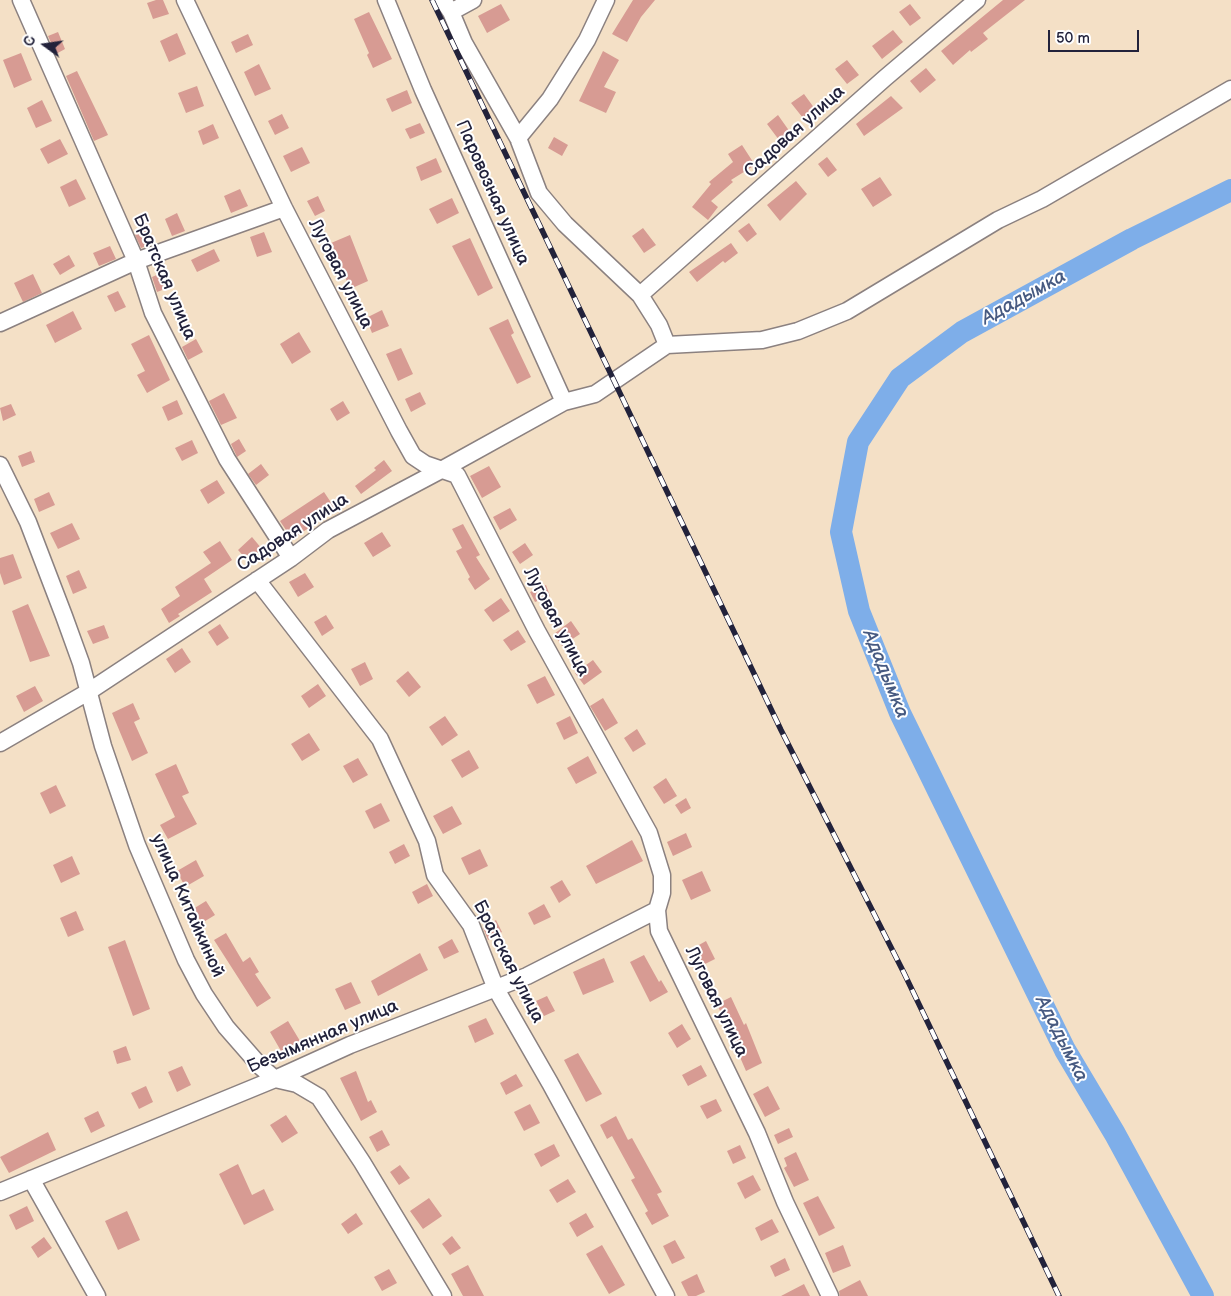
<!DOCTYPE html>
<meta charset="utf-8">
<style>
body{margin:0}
#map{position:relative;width:1231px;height:1296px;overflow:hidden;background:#f4e0c6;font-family:"Balsamiq Sans",sans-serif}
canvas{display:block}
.north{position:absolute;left:20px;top:20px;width:50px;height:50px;-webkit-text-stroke:4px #fff;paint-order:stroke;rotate:284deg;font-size:14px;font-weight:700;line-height:20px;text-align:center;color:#22223b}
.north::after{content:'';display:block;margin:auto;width:18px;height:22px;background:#22223b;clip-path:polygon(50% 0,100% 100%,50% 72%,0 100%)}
.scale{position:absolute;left:1048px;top:30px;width:91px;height:22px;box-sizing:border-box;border:2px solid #22223b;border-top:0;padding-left:6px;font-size:15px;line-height:18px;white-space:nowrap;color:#22223b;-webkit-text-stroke:4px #fff;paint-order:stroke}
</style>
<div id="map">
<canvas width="1231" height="1296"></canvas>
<div class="north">С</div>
<div class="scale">50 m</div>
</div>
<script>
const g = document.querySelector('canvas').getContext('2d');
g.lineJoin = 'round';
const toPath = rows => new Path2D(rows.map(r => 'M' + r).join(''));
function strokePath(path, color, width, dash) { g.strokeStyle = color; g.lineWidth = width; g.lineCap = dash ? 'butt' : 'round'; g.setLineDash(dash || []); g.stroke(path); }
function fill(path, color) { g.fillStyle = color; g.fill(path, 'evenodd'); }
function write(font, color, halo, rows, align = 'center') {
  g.font = font + ' "Balsamiq Sans",sans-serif'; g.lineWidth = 4; g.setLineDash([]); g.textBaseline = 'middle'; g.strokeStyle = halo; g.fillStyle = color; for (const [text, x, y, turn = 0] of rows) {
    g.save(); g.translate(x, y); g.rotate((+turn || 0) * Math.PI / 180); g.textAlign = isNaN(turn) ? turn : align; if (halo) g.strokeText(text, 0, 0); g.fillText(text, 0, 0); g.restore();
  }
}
const river = toPath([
 [1203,1296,1115,1134,1065,1050,900,713,859,611,841,532,858,442,900,378,962,332,1132,239,1231,190]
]);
const building = toPath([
 [156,0,163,0,169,14,153,19,147,3],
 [633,0,655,0,641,17,627,42,612,34],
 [1003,0,1025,0,983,33,988,39,971,52,970,50,953,65,941,51],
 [501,4,510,20,487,33,478,16],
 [910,4,921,18,910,26,899,12],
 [369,12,392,59,373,68,367,55,369,53,354,19],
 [893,30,903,42,882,59,872,46],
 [58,32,65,49,56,54,48,36],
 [177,33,186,54,169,62,160,41],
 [248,34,253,45,236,53,231,42],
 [603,51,619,60,604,87,616,92,606,113,579,101],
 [21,53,32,80,14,88,3,60],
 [847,60,859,75,847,84,835,69],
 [259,64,271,89,255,96,244,72],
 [926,68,936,80,920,93,910,81],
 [77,71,108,135,94,141,66,76],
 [197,86,204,106,186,113,178,93],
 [407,90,412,103,392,112,386,99],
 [804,94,815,109,803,118,791,103],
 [891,96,903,108,864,136,856,124],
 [42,100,52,121,36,128,27,108],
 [282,114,289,128,275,135,268,121],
 [778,115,790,132,779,140,767,124],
 [420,123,425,133,410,139,405,129],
 [213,124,219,138,203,145,198,131],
 [554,137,568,145,562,156,548,148],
 [60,139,68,154,48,164,40,149],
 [742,145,755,165,731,180,733,182,711,201,718,207,708,220,692,207,711,184,709,182,733,162,728,154],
 [302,147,310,163,291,172,283,156],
 [827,157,837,170,828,177,818,164],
 [436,158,442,172,421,181,416,167],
 [880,177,892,195,873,207,861,189],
 [76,179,86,199,69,207,60,187],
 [796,181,807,194,780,221,767,205],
 [240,189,248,206,231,213,224,196],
 [318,196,325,211,315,216,307,201],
 [452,198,459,213,437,224,429,209],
 [177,213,185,231,172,236,165,219],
 [749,223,757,234,747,242,738,231],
 [643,228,656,245,644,253,632,236],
 [147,230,153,244,141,248,135,235],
 [264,232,272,252,257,257,250,237],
 [350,235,368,281,350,289,331,243],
 [470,238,493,288,478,296,452,246],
 [731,243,738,253,725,263,723,261,697,282,689,272],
 [110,246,116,259,99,266,93,253],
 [214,249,220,261,197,272,191,260],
 [69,255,75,266,60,275,53,264],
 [33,274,42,293,23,302,14,283],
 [159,274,165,289,157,292,152,277],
 [118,291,126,307,115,312,107,296],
 [382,310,389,326,372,333,366,318],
 [73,311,82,329,55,343,46,325],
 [508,319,514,333,511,335,531,377,517,384,489,328],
 [299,332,311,352,292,364,280,344],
 [149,335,170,380,147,393,137,375,145,371,131,344],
 [196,339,203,352,188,360,182,347],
 [401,348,413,374,398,381,386,354],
 [420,392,426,404,411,412,405,399],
 [224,393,237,418,221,425,209,401],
 [177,400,183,414,168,421,162,407],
 [343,401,350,413,337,421,330,409],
 [11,404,16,415,3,421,0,408],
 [239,439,246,451,237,457,231,444],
 [192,440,198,453,182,461,175,448],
 [31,451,35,462,22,467,18,456],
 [384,460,392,471,361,494,355,486,376,470,374,468],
 [261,464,269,475,256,485,248,474],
 [489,466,501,487,482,498,470,476],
 [217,480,225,493,208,504,200,490],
 [49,492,55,505,39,512,34,499],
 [324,492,336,510,292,539,280,521],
 [510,508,517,520,500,530,493,517],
 [72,523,80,539,58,549,50,533],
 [463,524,480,555,476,557,490,579,475,590,468,579,470,577,456,551,462,548,452,529],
 [382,532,391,546,373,557,364,543],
 [252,537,262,549,248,561,238,550],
 [220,541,232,560,204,579,212,592,178,614,180,616,169,623,161,609,180,596,175,587,211,563,203,552],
 [525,543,533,555,520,564,512,552],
 [13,554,22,578,4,585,0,573,0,558],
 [79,570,87,588,73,594,66,576],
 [305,573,314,587,298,597,289,582],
 [546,585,550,596,535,602,530,592],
 [501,598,510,611,493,622,484,610],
 [28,604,50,656,30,662,12,611],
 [326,615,334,628,322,636,314,622],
 [571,621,580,634,562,646,554,634],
 [220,624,229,638,217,646,208,632],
 [104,625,109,638,93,644,87,631],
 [518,630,526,642,511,651,503,640],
 [182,648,191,662,175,673,166,659],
 [593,660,602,672,584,685,575,673],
 [365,662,373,679,360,686,351,669],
 [408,671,421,687,409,697,396,681],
 [545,676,555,695,537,704,527,685],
 [318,684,326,696,309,708,301,696],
 [35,686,43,701,24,712,16,696],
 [603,698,618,723,605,731,590,706],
 [133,703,140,719,134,722,148,753,132,761,112,713],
 [445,716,458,735,442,746,429,727],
 [570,716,578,733,564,740,556,723],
 [637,729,646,744,633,752,624,738],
 [309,733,320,750,302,761,291,744],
 [469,750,479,768,462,778,451,760],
 [588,756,597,773,576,784,567,768],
 [358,758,368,775,353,783,343,766],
 [176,764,189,793,182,796,197,824,168,839,160,825,175,817,155,774],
 [666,778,677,796,664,804,653,787],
 [56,785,66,806,50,814,40,793],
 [686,798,691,808,681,814,675,805],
 [381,803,390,821,374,829,365,811],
 [452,806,462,824,443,834,433,816],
 [686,833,692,847,673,856,667,842],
 [632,840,643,861,596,884,586,866],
 [404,844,410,856,395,864,389,852],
 [480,849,488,866,469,875,461,858],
 [72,856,80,874,61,883,53,865],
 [196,860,204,876,185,887,177,871],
 [702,871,711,891,691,900,682,880],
 [562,880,571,895,559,903,550,887],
 [427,884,433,896,418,904,412,892],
 [206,901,215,915,202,923,193,909],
 [544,904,551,917,534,925,528,913],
 [76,911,84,930,68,937,60,918],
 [496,920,502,932,488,940,483,928],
 [226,933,243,962,250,957,259,972,255,974,271,998,257,1007,214,940],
 [452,939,459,952,444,959,438,947],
 [125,940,150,1009,133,1016,108,947],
 [706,941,715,959,699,967,690,950],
 [420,953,428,970,378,996,371,981],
 [644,955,659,982,661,980,668,992,650,1002,630,962],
 [604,958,614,982,583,995,573,972],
 [351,982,361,1003,345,1010,335,989],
 [547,996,555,1011,544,1016,536,1001],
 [731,997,744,1025,746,1023,762,1063,746,1071,717,1004],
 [486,1018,494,1034,475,1043,468,1026],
 [288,1021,300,1041,281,1051,270,1032],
 [682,1024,691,1039,677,1048,668,1033],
 [126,1046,131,1060,117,1064,113,1051],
 [578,1053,602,1094,586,1102,564,1060],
 [701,1065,707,1076,688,1086,682,1075],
 [182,1066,191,1085,177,1092,168,1072],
 [356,1071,368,1102,371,1100,377,1112,361,1121,340,1078],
 [516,1074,523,1086,506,1095,500,1083],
 [146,1086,153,1102,139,1109,131,1093],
 [768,1086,780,1109,765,1117,753,1094],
 [716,1099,722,1111,707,1119,700,1106],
 [530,1104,540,1123,524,1131,514,1112],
 [98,1111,105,1126,91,1133,84,1118],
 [286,1115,298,1133,282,1143,270,1125],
 [616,1116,628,1140,632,1138,662,1192,657,1194,669,1216,652,1225,645,1213,648,1211,631,1180,635,1178,612,1136,607,1139,600,1125],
 [789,1128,793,1137,778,1144,774,1135],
 [382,1130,390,1145,377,1152,369,1137],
 [48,1132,56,1150,9,1173,0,1157],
 [554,1144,560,1156,541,1167,534,1154],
 [740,1145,746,1158,733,1164,727,1151],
 [796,1152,809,1180,794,1187,784,1168,787,1166,784,1158],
 [238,1164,252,1195,264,1189,274,1210,244,1225,219,1174],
 [400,1165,410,1178,399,1185,390,1172],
 [753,1175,761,1190,745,1199,737,1183],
 [568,1179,576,1192,557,1203,549,1190],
 [818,1196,835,1228,819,1236,803,1203],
 [429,1198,442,1216,423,1229,410,1211],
 [27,1206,34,1221,16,1230,9,1215],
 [127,1211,140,1240,118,1250,105,1221],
 [356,1213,363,1224,348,1234,341,1224],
 [586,1213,594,1227,577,1237,569,1223],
 [772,1219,779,1232,761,1241,755,1228],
 [452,1236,461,1248,450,1255,442,1244],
 [44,1237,52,1248,38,1258,31,1247],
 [675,1240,685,1258,672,1264,663,1246],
 [602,1245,625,1285,609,1294,586,1254],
 [843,1245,851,1266,833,1273,825,1253],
 [785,1258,790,1270,775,1277,770,1266],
 [468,1265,484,1296,463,1296,451,1274],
 [389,1269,397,1283,382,1291,374,1277],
 [697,1274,705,1292,696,1296,688,1296,681,1282],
 [860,1280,868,1296,840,1296,839,1291],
 [804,1284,810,1296,781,1296]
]);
const minor = toPath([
 [21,0,136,261,153,313,227,459,291,558],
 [185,0,284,208,399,431,413,456,425,464,457,475,537,631,649,833,662,875,662,893,657,910,659,931,757,1133,785,1202,830,1296],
 [386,0,423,90,564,402],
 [443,0,451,12,464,43,518,138,539,193,565,224,640,295,659,325,667,345],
 [451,12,473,0],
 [518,138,550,99,587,40,606,0],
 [640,295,885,78,977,0],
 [0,323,136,261,284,208],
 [667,345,762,340,798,331,847,311,998,220,1042,199,1231,89],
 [0,465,28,522,64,616,81,663,103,746,137,845,186,960,204,994,226,1027,261,1067,275,1079,297,1084,319,1097,362,1162,443,1296],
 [257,580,380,739,427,841,435,875,471,925,496,989,550,1083,666,1296],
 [0,743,88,692,291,558,328,530,443,469,564,402,595,394,667,345],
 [31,1179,97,1296],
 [0,1192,275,1079,350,1045,527,976,657,910]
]);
const rail = toPath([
 [432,0,781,730,904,973,1059,1296]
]);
const streetNames = [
 ["Садовая улица",795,132,-42],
 ["Паровозная улица",492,193,66],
 ["Луговая улица",340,274,63],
 ["Братская улица",164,277,67],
 ["Садовая улица",293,533,-33],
 ["Луговая улица",556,622,62],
 ["улица Китайкиной",187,906,66],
 ["Братская улица",508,962,63],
 ["Луговая улица",716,1002,64],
 ["Безымянная улица",323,1037,-23]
];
const waterNames = [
 ["Ададымка",1024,298,-29],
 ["Ададымка",885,674,68],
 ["Ададымка",1061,1039,63]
];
strokePath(river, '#7eaee9', 22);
fill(building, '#d79b93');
strokePath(minor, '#8b8180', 19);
strokePath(minor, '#fff', 16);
strokePath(rail, '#22223b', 5.5);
strokePath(rail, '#fff', 4, [11]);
write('18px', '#22223b', '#fff', streetNames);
write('italic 19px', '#475a81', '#fff', waterNames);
</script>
